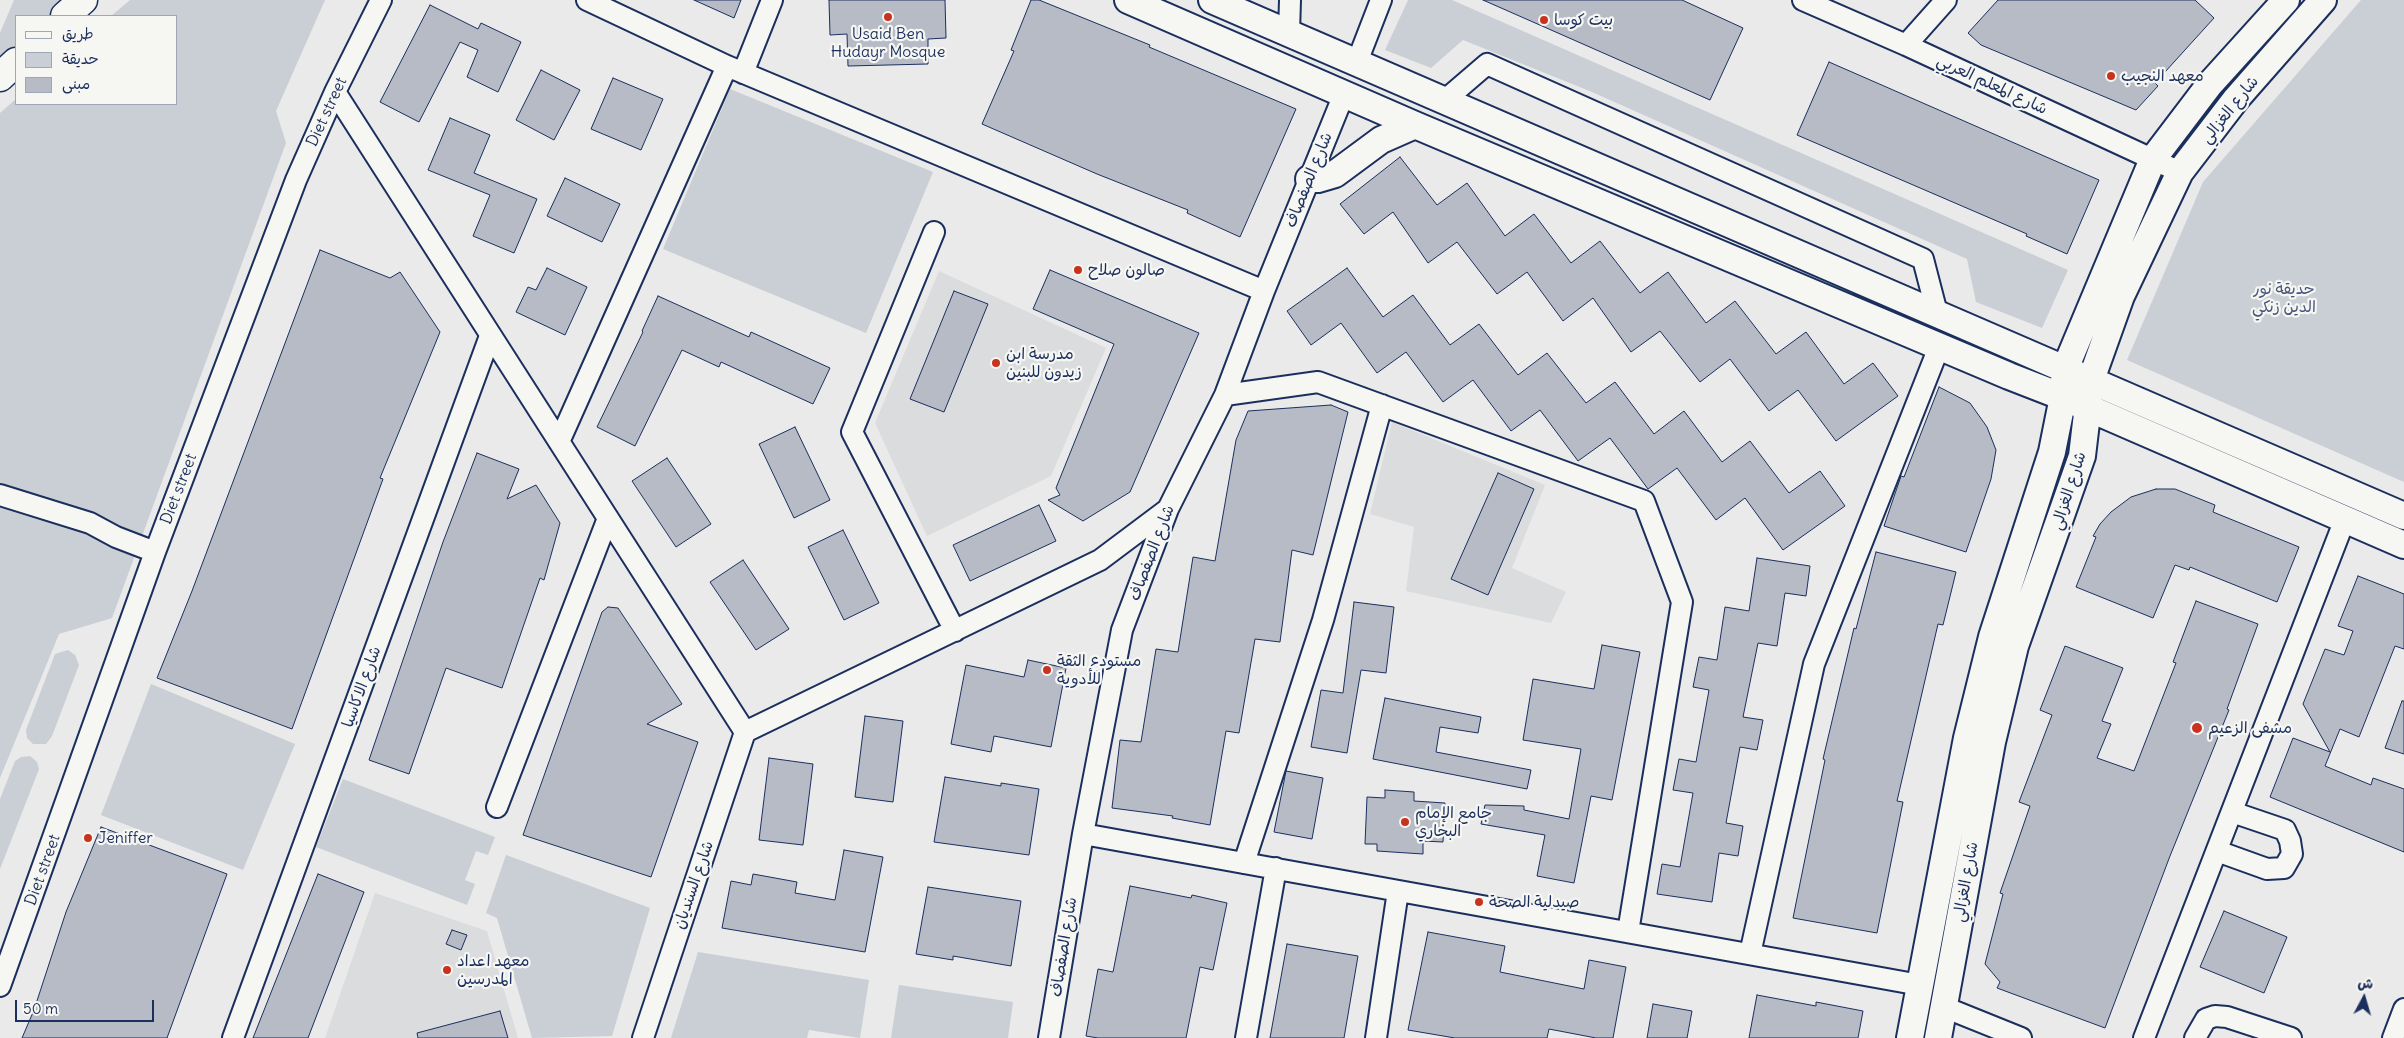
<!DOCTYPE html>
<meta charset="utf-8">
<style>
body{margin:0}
#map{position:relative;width:2404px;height:1038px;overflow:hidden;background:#e9eae9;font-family:Delius,"Playpen Sans Arabic",sans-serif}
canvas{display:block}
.legend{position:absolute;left:15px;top:15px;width:162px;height:90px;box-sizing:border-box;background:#f6f6f2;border:1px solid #9ea6b7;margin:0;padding:6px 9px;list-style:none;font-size:15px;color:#1b2f5e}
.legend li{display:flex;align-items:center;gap:10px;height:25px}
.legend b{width:25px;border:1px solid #9ea6b7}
.north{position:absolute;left:2339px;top:973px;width:50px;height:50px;-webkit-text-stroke:4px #f6f6f2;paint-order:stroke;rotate:6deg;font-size:14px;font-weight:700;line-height:20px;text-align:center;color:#1b2f5e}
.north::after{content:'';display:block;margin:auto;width:18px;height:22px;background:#1b2f5e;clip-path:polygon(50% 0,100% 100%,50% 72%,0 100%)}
.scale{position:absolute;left:15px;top:1000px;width:139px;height:22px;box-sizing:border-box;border:2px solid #1b2f5e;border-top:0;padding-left:6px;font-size:15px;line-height:18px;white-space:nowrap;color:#1b2f5e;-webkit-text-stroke:4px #f6f6f2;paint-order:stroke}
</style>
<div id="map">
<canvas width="2404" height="1038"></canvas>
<ul class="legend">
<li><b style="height:6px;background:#f6f6f2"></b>طريق</li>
<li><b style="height:14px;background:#caced5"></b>حديقة</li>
<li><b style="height:14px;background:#b6bbc6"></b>مبنى</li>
</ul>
<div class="north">ش</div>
<div class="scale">50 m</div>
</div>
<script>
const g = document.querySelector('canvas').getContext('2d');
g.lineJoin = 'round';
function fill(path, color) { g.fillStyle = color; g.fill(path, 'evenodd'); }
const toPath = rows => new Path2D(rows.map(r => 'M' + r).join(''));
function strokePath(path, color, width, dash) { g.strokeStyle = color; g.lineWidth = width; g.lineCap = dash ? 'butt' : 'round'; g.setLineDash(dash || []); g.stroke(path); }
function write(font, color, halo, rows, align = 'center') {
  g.font = font + ' Delius,"Playpen Sans Arabic",sans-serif'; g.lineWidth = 4.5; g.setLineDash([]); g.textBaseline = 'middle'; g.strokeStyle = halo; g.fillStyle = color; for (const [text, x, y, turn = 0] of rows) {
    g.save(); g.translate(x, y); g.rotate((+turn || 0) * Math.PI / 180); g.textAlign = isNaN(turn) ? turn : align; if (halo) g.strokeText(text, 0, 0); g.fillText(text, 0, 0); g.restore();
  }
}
const built = toPath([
 [939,271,1106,348,1051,476,927,536,875,423],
 [1392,422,1545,485,1512,568,1566,592,1551,623,1406,591,1414,527,1370,514],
 [375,893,487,931,518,1038,325,1038]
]);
const green = toPath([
 [14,0,73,0,54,16,16,16,16,49,0,62,0,33],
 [130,0,325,0,276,111,286,143,112,618,59,634,0,778,0,113,16,99,16,104,176,104,176,16,111,16],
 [1408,0,1452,0,2068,270,2042,328,1976,302,1967,259,1592,92,1463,40,1431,68,1385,50],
 [2361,0,2404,0,2404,482,2127,360,2203,182],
 [730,89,933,172,866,333,663,249],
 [68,650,75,655,79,665,52,736,46,744,33,744,27,738,26,730,55,654],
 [151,684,295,744,243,870,101,815],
 [30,756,37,762,39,769,0,869,0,799,15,761,21,757],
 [343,779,495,837,488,855,476,851,465,880,475,884,467,905,316,847],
 [506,855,650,908,612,1036,532,1038,497,918,486,913],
 [698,952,869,980,860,1038,809,1030,807,1038,671,1038],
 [899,985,1013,1002,1008,1038,891,1038]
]);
const building = toPath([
 [694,0,741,0,734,18,694,0],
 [829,0,945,0,946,38,928,39,928,64,848,66,847,34,830,35,829,0],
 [1031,0,1039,0,1150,45,1149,47,1296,109,1240,237,1187,213,1188,210,1097,174,982,124,1014,51,1011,50,1031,0],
 [1483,0,1682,0,1743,28,1710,100,1483,0],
 [1998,0,2195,0,2214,18,2155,83,2158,86,2136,110,1981,45,1968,33,1998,0],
 [430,5,478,29,481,23,521,42,498,92,467,77,478,50,460,42,419,122,380,102,430,5],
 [1829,62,2099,180,2067,254,2026,236,2027,234,1797,135,1829,62],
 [541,70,580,90,554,140,516,120,541,70],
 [613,78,663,99,641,150,591,129,613,78],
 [450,118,490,135,474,173,537,199,514,253,473,236,490,195,428,170,450,118],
 [1400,157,1437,205,1467,183,1505,236,1534,214,1571,263,1600,241,1640,293,1668,272,1706,323,1735,301,1776,354,1806,332,1844,384,1873,363,1898,396,1836,441,1798,390,1769,411,1730,359,1700,382,1660,331,1631,352,1593,298,1563,321,1527,272,1497,294,1457,242,1428,263,1393,212,1364,234,1340,204,1400,157],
 [565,178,620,204,602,242,547,216,565,178],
 [320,250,390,278,400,272,440,332,380,478,383,479,292,729,157,678,192,591,320,250],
 [547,268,587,287,565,335,516,312,528,287,536,290,547,268],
 [1347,268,1383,317,1413,295,1450,345,1479,324,1518,375,1547,353,1586,403,1615,382,1654,434,1684,411,1722,462,1750,441,1789,493,1820,471,1845,506,1783,550,1745,498,1716,520,1677,468,1648,489,1610,438,1578,461,1540,410,1511,431,1473,380,1443,402,1406,352,1377,373,1341,323,1311,345,1287,311,1347,268],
 [1050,270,1199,333,1130,492,1083,521,1048,500,1060,495,1056,488,1114,344,1033,309,1050,270],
 [954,291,988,304,944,412,910,399,954,291],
 [658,296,749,337,751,332,830,368,813,404,721,362,719,367,682,350,635,446,597,427,643,332,642,331,658,296],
 [1939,387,1970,403,1987,427,1996,450,1991,479,1966,552,1884,526,1900,479,1901,476,1904,477,1939,387],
 [1331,405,1348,412,1313,555,1292,550,1280,642,1255,639,1239,733,1226,731,1210,825,1172,818,1173,816,1112,808,1120,740,1141,742,1156,649,1178,652,1193,557,1215,561,1236,440,1248,411,1331,405],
 [795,427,830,500,794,518,759,444,795,427],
 [477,453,519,469,507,499,536,485,560,523,544,580,540,578,502,688,446,668,409,774,369,760,443,542,477,453],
 [667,458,711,524,676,547,632,481,667,458],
 [1498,473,1534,489,1488,595,1451,579,1498,473],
 [2156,489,2175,489,2215,505,2213,512,2299,547,2277,602,2190,567,2189,570,2175,565,2153,618,2076,587,2096,537,2093,536,2100,524,2111,512,2131,497,2156,489],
 [1039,505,1056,541,970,581,953,545,1039,505],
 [843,530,879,603,844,620,808,547,843,530],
 [1876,552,1956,572,1943,625,1938,624,1897,801,1903,802,1877,933,1793,918,1825,760,1823,759,1854,628,1856,629,1876,552],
 [1757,558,1810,566,1806,596,1785,593,1777,646,1758,643,1743,717,1763,720,1757,750,1740,747,1726,823,1743,826,1738,856,1719,853,1712,902,1657,894,1662,864,1680,867,1693,793,1673,790,1679,759,1696,762,1709,690,1693,687,1699,657,1717,660,1725,607,1749,611,1757,558],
 [743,560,789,629,756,650,710,582,743,560],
 [2358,576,2404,594,2404,649,2395,646,2359,737,2340,729,2325,766,2371,785,2373,778,2404,789,2404,852,2270,797,2293,738,2330,752,2303,704,2325,649,2344,655,2353,631,2338,626,2358,576],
 [2196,601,2258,624,2227,709,2229,710,2170,856,2105,1028,1997,988,2000,982,1985,964,2003,894,2000,893,2030,806,2019,802,2052,715,2040,710,2065,646,2123,668,2102,721,2111,724,2097,758,2134,771,2176,663,2173,662,2196,601],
 [1354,602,1394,607,1386,673,1361,670,1347,753,1311,747,1321,690,1343,693,1354,602],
 [608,607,618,608,682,704,647,724,698,742,651,877,523,835,602,612,608,607],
 [1602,645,1640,652,1612,800,1591,796,1574,883,1537,876,1545,835,1481,824,1485,805,1524,806,1524,810,1569,819,1581,749,1523,740,1533,679,1594,689,1602,645],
 [1028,660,1066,668,1051,747,994,736,991,752,951,744,966,665,1024,677,1028,660],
 [1385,698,1481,717,1478,733,1440,727,1436,752,1531,770,1527,789,1373,759,1385,698],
 [2402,701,2404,701,2404,754,2385,748,2402,701],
 [865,716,903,721,893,802,855,797,865,716],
 [769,758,813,764,803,845,759,840,769,758],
 [1286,771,1323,778,1312,839,1274,832,1286,771],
 [945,777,1001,786,1001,783,1039,789,1029,855,934,842,945,777],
 [1385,790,1414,792,1414,801,1445,803,1443,842,1423,841,1423,854,1377,851,1377,844,1365,844,1367,797,1385,798,1385,790],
 [101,827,227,874,167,1038,22,1038,34,1010,66,912,101,827],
 [844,850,883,857,865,952,722,928,731,881,751,885,753,874,797,882,795,893,835,900,844,850],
 [318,874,364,892,308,1038,253,1038,318,874],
 [1130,886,1191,898,1192,895,1227,903,1213,970,1200,967,1186,1038,1098,1038,1086,1036,1098,969,1113,972,1130,886],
 [928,887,1021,901,1011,966,953,956,953,960,916,954,928,887],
 [2224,911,2287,937,2264,993,2200,967,2224,911],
 [452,930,467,935,461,950,446,944,452,930],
 [1428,932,1505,946,1500,972,1584,989,1589,960,1626,967,1613,1038,1596,1038,1549,1029,1547,1038,1455,1038,1408,1030,1428,932],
 [1287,944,1358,956,1344,1038,1270,1038,1287,944],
 [1757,995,1816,1006,1816,1002,1863,1011,1858,1038,1749,1038,1757,995],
 [1653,1004,1692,1011,1687,1038,1647,1038,1653,1004],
 [500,1011,508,1038,418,1038,417,1033,500,1011]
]);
const minor = toPath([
 [587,0,727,66,1264,291],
 [1803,0,1906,45,2180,172],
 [1289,33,1290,0],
 [1906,45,1946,0],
 [1357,62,1381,0],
 [743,73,772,0],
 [335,92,745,732,1100,560,1168,509],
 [1445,100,1487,64,1923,259,1937,313],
 [934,232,852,432,955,631],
 [1225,395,1318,382,1644,501,1682,602,1628,932],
 [559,442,727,66],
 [0,495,90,523,116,537,155,552],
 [497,807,608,518],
 [1083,834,1920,985],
 [2217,851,2267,869,2284,868,2292,854,2290,841,2285,830,2232,812],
 [1244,863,1323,620,1382,405],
 [1750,954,1814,664,1939,347],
 [0,986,155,552,296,180,335,92,381,0],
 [1944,1007,2021,1038],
 [233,1038,490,336],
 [643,1038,745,732],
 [1049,1038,1083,834,1122,630,1168,509,1225,395,1264,291,1344,94],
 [1246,1038,1276,868],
 [1376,1038,1398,891],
 [2144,1038,2345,519],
 [2195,1038,2206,1019,2215,1016,2227,1017,2291,1038],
 [2393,1038,2404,1009]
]);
const major = toPath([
 [1128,0,1415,125,2009,376,2063,397,2404,545],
 [1212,0,2404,516],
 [1309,179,1318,179,1335,174,1381,140,1415,125],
 [1910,1038,1967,738,1992,637,2052,452,2063,397,2065,369,2153,159,2210,84,2286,0],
 [1938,1038,1992,742,2015,646,2082,456,2091,380,2121,296,2180,172,2236,99,2323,0]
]);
const highway = toPath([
 [65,16,83,0],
 [0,77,16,62]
]);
const markers = [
 [888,17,5,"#c8321e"],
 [1544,20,5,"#c8321e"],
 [2111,76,5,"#c8321e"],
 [1078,270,5,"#c8321e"],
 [996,363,5,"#c8321e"],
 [1047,670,5,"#c8321e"],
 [2197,728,6,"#c8321e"],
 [1405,822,5,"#c8321e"],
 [88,838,5,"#c8321e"],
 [1479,902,5,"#c8321e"],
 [447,970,5,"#c8321e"]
];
const poiNames = [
 ["بيت كوسا",1554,20],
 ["Usaid Ben",888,34,"center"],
 ["Hudayr Mosque",888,52,"center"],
 ["معهد النجيب",2121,76],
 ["صالون صلاح",1088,270],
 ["مدرسة ابن",1006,354],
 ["زيدون للبنين",1006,372],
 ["مستودع الثقة",1057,661],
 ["للأدوية",1057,679],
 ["مشفى الزعيم",2208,728],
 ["جامع الإمام",1415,813],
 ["البخاري",1415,831],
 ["Jeniffer",98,838],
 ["صيدلية الصحة",1489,902],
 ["معهد اعداد",457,961],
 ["المدرسين",457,979]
];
const streetNames = [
 ["شارع المعلم العربي",1992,85,25],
 ["شارع الغزالي",2230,110,-51],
 ["Diet street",327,112,-65],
 ["شارع الصفصاف",1309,180,-68],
 ["Diet street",179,489,-69],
 ["شارع الغزالي",2069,491,-72],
 ["شارع الصفصاف",1152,553,-69],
 ["شارع الاكاسيا",362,687,-70],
 ["Diet street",43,870,-70],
 ["شارع الغزالي",1966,882,-80],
 ["شارع السنديان",694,885,-71],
 ["شارع الصفصاف",1064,947,-81]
];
const parkNames = [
 ["حديقة نور",2284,289],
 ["الدين زنكي",2284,307]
];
fill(built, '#dadcde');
fill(green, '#caced5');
fill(building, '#b6bbc6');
strokePath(building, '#1b2f5e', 1);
strokePath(minor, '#1b2f5e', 24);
strokePath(major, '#1b2f5e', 30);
strokePath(highway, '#1b2f5e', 31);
strokePath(minor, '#f6f6f2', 20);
strokePath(major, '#f6f6f2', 26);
strokePath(highway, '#f6f6f2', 28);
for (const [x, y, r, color] of markers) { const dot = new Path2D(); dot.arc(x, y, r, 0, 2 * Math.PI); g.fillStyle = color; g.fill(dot); strokePath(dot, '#f6f6f2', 2); }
write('16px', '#1b2f5e', '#f6f6f2', poiNames, 'left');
write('16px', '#1b2f5e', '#f6f6f2', streetNames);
write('16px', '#47577c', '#f6f6f2', parkNames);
</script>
